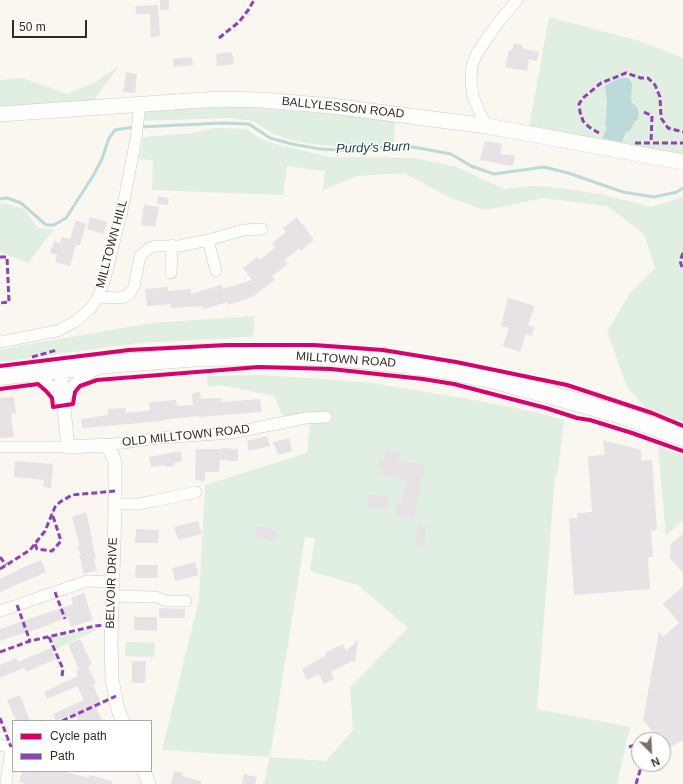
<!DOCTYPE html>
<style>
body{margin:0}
#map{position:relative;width:683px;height:784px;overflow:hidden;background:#faf6f0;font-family:Helvetica,sans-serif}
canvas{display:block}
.legend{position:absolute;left:12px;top:720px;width:140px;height:52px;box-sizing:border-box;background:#fff;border:1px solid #adaaa6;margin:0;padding:5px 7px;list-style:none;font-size:12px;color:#322b20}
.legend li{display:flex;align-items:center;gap:8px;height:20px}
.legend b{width:20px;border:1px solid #adaaa6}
.north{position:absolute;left:631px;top:732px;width:40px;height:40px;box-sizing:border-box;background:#fff;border:1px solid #adaaa6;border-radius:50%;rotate:156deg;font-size:11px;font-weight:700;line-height:16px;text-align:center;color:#322b20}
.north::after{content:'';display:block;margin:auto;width:14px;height:18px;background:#787269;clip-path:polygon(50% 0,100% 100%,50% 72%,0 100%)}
.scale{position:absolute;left:12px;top:20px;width:75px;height:18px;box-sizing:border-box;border:2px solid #322b20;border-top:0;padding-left:5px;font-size:12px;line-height:14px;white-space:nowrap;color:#322b20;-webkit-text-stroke:3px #fff;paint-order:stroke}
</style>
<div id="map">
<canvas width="683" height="784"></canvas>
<ul class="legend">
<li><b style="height:5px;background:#d6006c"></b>Cycle path</li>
<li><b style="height:5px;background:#8e44ad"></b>Path</li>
</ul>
<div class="north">N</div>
<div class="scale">50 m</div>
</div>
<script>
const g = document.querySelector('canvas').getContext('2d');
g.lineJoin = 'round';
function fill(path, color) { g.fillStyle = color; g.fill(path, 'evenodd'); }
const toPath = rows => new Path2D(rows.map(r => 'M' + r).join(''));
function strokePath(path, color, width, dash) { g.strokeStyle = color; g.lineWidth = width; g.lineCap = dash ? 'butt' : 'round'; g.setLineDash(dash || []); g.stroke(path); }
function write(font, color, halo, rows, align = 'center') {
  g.font = font + ' Helvetica,sans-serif'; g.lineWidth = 3; g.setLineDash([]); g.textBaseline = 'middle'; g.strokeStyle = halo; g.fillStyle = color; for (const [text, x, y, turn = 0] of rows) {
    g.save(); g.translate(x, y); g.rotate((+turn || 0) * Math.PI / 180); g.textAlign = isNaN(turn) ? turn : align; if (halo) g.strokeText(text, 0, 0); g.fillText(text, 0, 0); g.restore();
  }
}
const green = toPath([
 [549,17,639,41,683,58,683,157,529,128],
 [605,86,631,90,631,101,634,122,632,127,627,132,602,138,607,128,605,118,607,102],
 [119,66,93,101,0,108,0,80,23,78,67,94,94,83],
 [243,107,395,119,394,142,356,148,319,145,294,141,273,134,253,121,230,118,144,121,146,109],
 [214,128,246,129,262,139,279,145,330,157,415,158,456,167,504,189,533,186,559,188,600,194,651,207,683,197,683,423,647,409,627,387,607,331,631,292,655,268,644,234,607,206,543,198,485,210,451,198,404,173,357,176,323,190,325,171,287,166,283,195,152,190,153,160,139,159,143,137,194,133],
 [4,203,24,209,38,228,53,230,28,263,0,252,0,204],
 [255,316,253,337,139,343,0,362,0,350,18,346,152,323],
 [261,375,365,382,469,399,539,413,564,420,557,477,555,475,537,709,630,727,617,784,264,784,270,757,162,750,199,600,205,485,307,453,311,413,283,416,274,396,221,385,208,387,207,376],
 [305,537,315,538,310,571,358,585,408,628,350,687,353,730,326,761,270,757],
 [658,446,683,456,683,520,666,536],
 [94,628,97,630,56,649,51,638],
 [126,642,155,643,154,657,125,656]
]);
const water = toPath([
 [621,78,628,78,632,83,631,101,638,109,639,115,638,119,634,122,632,127,630,131,626,132,622,142,602,138,607,128,605,125,607,102,605,86,615,80]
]);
const stream = toPath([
 [140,127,222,123,249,124,270,138,292,144,320,149,356,151,380,147,413,147,451,154,471,166,494,174,544,167,568,173,623,192,654,197,677,192,683,188],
 [0,199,7,198,21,203,46,225,54,225,66,218,93,176,102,159,109,138,115,130,134,127]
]);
const building = toPath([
 [160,0,169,0,169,9,160,10],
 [158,5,160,36,151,37,150,14,136,14,135,6],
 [514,43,523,45,522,48,539,52,537,61,529,59,527,71,505,67,509,50,512,50],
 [232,52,234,64,217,66,216,54],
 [192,57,193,65,174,67,173,59],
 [126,72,137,74,135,93,123,92],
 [485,141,502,144,500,154,515,156,513,166,480,160],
 [158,196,169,198,168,205,157,204],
 [144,205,159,207,155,227,141,225],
 [90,217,107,222,103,234,87,229],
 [297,217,314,240,300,251,299,248,285,260,288,264,272,276,275,280,252,297,228,305,227,302,204,309,203,306,171,308,171,304,147,306,145,289,168,287,168,291,191,289,191,294,221,285,223,289,252,280,243,268,257,257,259,260,275,248,272,243,286,232,283,228],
 [76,220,86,224,80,245,76,244,70,266,55,262,57,255,50,253,54,241,60,243,62,237,70,239],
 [508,298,535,306,528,325,534,327,532,336,526,334,520,352,503,346,509,328,501,326],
 [200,392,201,399,221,398,221,402,260,399,262,412,199,417,199,416,162,420,163,421,82,428,81,419,108,415,108,409,126,408,126,413,144,411,150,410,149,402,176,400,177,406,193,405,192,393],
 [14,397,16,413,11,414,14,437,0,438,0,398],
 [267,436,270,446,249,451,247,441],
 [289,438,292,451,278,455,273,442],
 [603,440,641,450,641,461,652,460,657,530,651,531,653,557,648,557,650,589,574,595,569,518,577,518,577,513,592,512,588,456,605,455],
 [221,448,238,449,238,461,220,460,219,472,205,472,205,481,195,480,196,449,221,449],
 [386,450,400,452,399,461,425,465,423,475,422,475,419,496,417,496,415,519,395,517,397,504,402,504,406,479,382,476,383,469,378,468,380,458,384,459],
 [181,451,182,461,174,463,175,466,167,467,166,465,151,467,149,457],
 [15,461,53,464,51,488,43,487,44,480,14,477],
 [369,495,388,496,387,509,367,507],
 [86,512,91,532,90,532,93,541,92,541,96,559,94,560,97,570,84,574,81,564,82,564,79,556,81,555,77,546,80,546,72,517],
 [198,521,202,534,178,540,174,527],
 [418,524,427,525,423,547,415,546],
 [257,526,277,530,274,541,255,537],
 [136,529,159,530,158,543,135,543],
 [683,534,683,573,670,558,671,544],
 [41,560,46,572,0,592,0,579,17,571,17,570],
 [195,562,199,575,175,581,172,568],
 [136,565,158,565,157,578,135,578],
 [683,586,683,740,667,749,663,744,663,740,660,740,643,720,659,632,663,637,679,623,663,604],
 [84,593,93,620,71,627,68,617,30,632,29,631,0,641,0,629,73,604,71,598],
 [159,608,185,609,185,618,159,618],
 [134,617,157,617,157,631,134,630],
 [80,639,92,664,88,666,96,684,93,685,100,701,95,704,102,721,78,721,75,713,56,721,53,714,84,700,77,686,47,699,44,692,78,676,76,671,79,670,68,644],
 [358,640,355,662,352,661,331,672,334,679,324,684,319,674,307,680,302,669,326,655,325,653,343,644,346,651],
 [51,648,56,659,26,672,24,668,0,678,0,665,16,658,18,662],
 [132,661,146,661,145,683,132,683],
 [20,695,26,711,30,721,16,721,7,700],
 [22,771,62,771,89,778,90,775,112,781,112,784,26,784,19,782],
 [174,771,183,773,182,776,201,781,201,784,171,784],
 [244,774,257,777,255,784,242,784]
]);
const minor = toPath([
 [487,126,479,111,473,96,471,81,472,66,477,53,498,23,517,0],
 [208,240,216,271],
 [171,273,172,245],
 [98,297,120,298,125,297,129,294,134,287,140,256,149,248,156,246,179,246,208,240,244,230,262,229],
 [0,342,57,331,76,321,90,309,98,297,105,279,122,211,136,138,140,104],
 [107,445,160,438,231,433,306,418,326,417],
 [0,447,68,447],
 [115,504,138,504,154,501,196,492],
 [112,596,156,597,166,601,186,601],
 [0,611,87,581,112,582],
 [0,745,13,748],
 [6,784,11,747]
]);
const tertiary = toPath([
 [60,369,68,447,107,445,115,461,115,510,111,641,112,679,118,710,123,721],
 [27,374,42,380,54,390,63,401],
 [63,397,80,380,91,371,99,367],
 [144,771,149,784]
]);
const secondary = toPath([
 [0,114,218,99,262,100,332,106,487,126,683,162]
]);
const trunk = toPath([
 [0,376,107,364,201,357,295,356,346,358,393,363,442,369,498,381,540,392,618,414,683,437]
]);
const quiet = toPath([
 [219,38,239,22,249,9,254,0],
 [644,112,652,116,651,143],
 [599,133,589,127,583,121,580,112,579,104,583,98,601,83,626,73,641,78,648,78,655,85,660,97,661,118,668,128,683,132],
 [635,143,683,143],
 [118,205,123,206],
 [683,253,680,261,683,270],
 [0,257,7,257,9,302,0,303],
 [32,357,57,350],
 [35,544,37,549,52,551,61,541,52,513],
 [0,557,6,565],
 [0,569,30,550,45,531,55,507,60,502,72,495,115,491],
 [55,592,65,619],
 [17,605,30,641],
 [49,637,63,669,62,676],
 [0,652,30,641,95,626,111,624],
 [0,718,11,747],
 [62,721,116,696],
 [629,747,639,743],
 [636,784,642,764]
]);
const cycleway = toPath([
 [0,366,129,350,227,345,314,345,383,350,456,362,567,385,652,413,683,426],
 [0,389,38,384,46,391,52,398,53,407,73,404,75,392,80,386,97,380,259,367,331,369,423,379,454,384,546,408,577,418,590,420,632,433,683,451]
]);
const streetNames = [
 ["BALLYLESSON ROAD",343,108,6],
 ["MILLTOWN HILL",112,244,-75],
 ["MILLTOWN ROAD",346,360,4],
 ["OLD MILLTOWN ROAD",186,436,-6],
 ["BELVOIR DRIVE",112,583,-88]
];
const waterNames = [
 ["Purdy's Burn",373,148,-2]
];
fill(green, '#e1eee2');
fill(water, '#bcdada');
strokePath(stream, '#bcdada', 3);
fill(building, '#e7e2e5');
strokePath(minor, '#cfc9c2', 12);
strokePath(tertiary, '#cfc9c2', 14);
strokePath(secondary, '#cfc9c2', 16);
strokePath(trunk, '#cfc9c2', 19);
strokePath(minor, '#fefefd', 11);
strokePath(tertiary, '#fefefd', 13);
strokePath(secondary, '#fefefd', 15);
strokePath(trunk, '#fefefd', 18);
strokePath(quiet, '#8e44ad', 3, [6, 3]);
strokePath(cycleway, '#d6006c', 4);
write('12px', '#322b20', '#fff', streetNames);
write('italic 13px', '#153f42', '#fff', waterNames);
</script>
